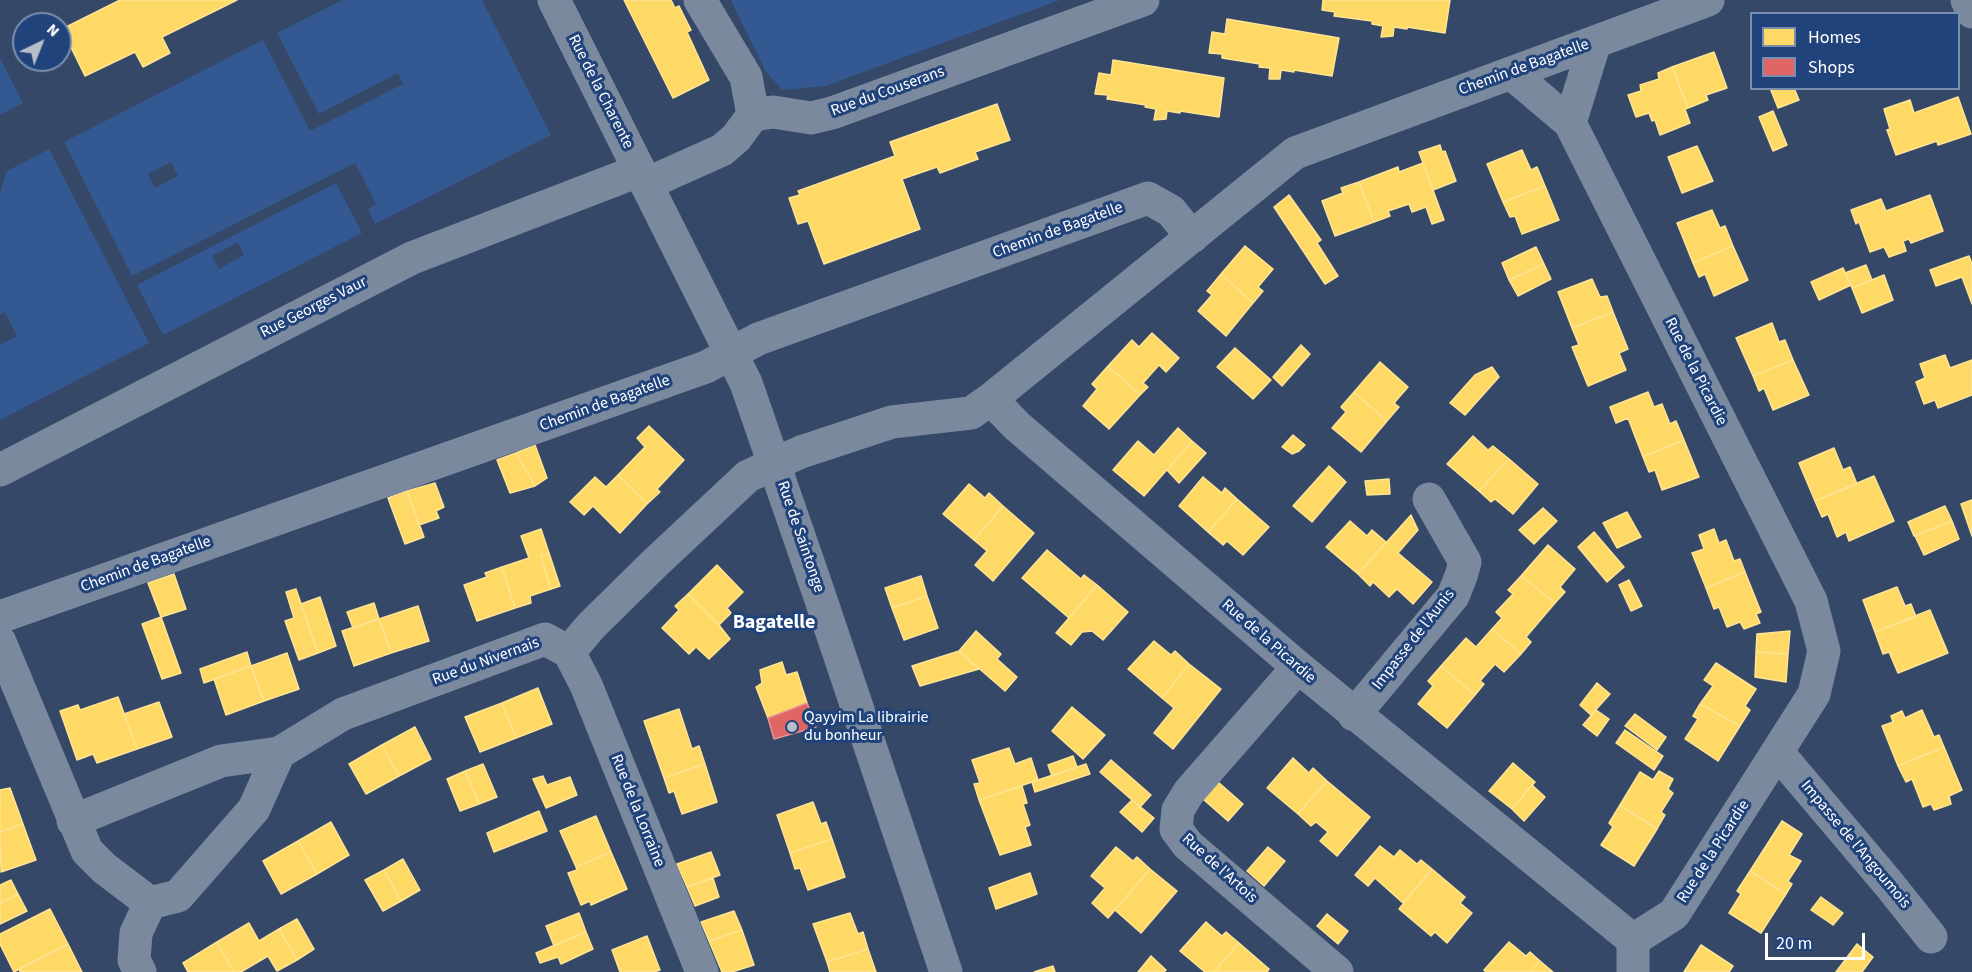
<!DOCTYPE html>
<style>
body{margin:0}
#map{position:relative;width:1972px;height:972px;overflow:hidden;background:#354867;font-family:"Source Sans 3",sans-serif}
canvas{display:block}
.legend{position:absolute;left:1750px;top:12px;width:210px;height:78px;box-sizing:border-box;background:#21437b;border:2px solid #7a8eb0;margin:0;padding:8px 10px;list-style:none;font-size:18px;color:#fff}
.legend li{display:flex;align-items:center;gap:12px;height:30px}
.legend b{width:30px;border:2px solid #7a8eb0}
.north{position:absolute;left:12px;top:12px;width:60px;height:60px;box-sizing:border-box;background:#21437b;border:2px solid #7a8eb0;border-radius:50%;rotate:43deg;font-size:16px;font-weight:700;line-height:24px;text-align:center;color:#fff}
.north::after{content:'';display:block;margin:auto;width:21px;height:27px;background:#b8bfca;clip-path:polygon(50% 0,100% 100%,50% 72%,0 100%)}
.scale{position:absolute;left:1765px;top:933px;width:100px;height:27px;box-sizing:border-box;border:3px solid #fff;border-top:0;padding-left:8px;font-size:18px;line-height:21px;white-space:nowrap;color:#fff;-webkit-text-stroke:4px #21437b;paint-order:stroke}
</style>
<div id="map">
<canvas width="1972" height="972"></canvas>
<ul class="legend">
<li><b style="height:16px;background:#ffd966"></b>Homes</li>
<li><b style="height:16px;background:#e06666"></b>Shops</li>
</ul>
<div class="north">N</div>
<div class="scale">20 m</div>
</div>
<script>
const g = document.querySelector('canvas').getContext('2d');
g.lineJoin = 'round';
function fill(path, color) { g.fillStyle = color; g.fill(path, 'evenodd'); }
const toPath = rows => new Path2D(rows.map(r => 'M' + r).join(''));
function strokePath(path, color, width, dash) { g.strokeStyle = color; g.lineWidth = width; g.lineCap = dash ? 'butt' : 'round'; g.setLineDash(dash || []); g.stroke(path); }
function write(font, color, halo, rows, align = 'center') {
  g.font = font + ' "Source Sans 3",sans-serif'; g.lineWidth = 6; g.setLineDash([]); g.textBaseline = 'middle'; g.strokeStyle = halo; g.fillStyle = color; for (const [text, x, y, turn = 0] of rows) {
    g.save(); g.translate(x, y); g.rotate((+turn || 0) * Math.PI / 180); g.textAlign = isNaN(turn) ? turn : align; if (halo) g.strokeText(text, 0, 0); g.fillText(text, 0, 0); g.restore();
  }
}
const green = toPath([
 [342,0,482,0,551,135,375,224,368,209,376,204,355,163,132,276,64,142,263,40,310,131,403,84,398,73,319,114,277,33],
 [171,162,178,176,155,188,148,174],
 [731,0,1060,0,825,86,782,90,765,70],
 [0,58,23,103,0,115],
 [49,149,149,343,0,420,0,345,17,336,5,312,0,314,0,193,7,171],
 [336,183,362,233,163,335,137,285],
 [238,242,244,255,219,269,212,256]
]);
const homes = toPath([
 [120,0,237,0,162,37,170,53,143,67,135,52,85,76,62,29,120,0],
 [624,0,671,0,675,8,679,6,691,30,687,32,709,80,673,98,624,0],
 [1323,0,1450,0,1445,33,1407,27,1407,29,1394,27,1393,36,1381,37,1383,26,1372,24,1372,21,1334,16,1335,12,1322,10,1323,0],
 [1227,19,1339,38,1332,76,1294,70,1294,72,1281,70,1280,79,1269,79,1270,68,1259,67,1260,64,1222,58,1222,54,1209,53,1212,32,1225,34,1227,19],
 [1714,52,1727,88,1706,95,1708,100,1688,108,1672,67,1714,52],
 [1113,60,1224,78,1219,117,1180,111,1180,113,1167,111,1166,119,1154,120,1156,109,1145,107,1146,105,1107,99,1108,95,1095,94,1099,73,1111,75,1113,60],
 [1672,67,1688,108,1685,109,1690,123,1660,135,1655,120,1652,121,1649,113,1636,117,1628,95,1641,91,1640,85,1659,79,1658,73,1672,67],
 [1770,88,1794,88,1799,100,1778,108,1770,88],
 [1958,97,1971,134,1938,145,1937,141,1896,155,1887,130,1890,129,1884,109,1910,100,1914,113,1958,97],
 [997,104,1010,140,975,152,978,159,940,173,937,167,902,179,920,229,824,264,808,221,798,224,789,198,800,195,798,191,895,156,890,142,997,104],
 [1773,111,1787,145,1773,151,1759,117,1773,111],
 [1440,145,1442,152,1445,151,1456,181,1433,190,1419,152,1440,145],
 [1697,146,1713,181,1682,193,1668,157,1697,146],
 [1522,150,1531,170,1537,167,1545,186,1503,202,1487,164,1522,150],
 [1423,163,1444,220,1432,224,1426,207,1412,212,1409,204,1388,211,1390,216,1374,222,1359,182,1398,167,1399,172,1423,163],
 [1359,182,1374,222,1335,236,1322,201,1343,193,1341,188,1359,182],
 [1545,186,1559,220,1522,234,1515,216,1510,217,1503,202,1545,186],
 [1289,195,1321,240,1317,243,1338,276,1325,284,1274,207,1289,195],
 [1930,195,1943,231,1911,243,1909,239,1903,241,1906,251,1889,257,1884,247,1870,252,1859,222,1856,224,1851,210,1881,199,1886,211,1930,195],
 [1712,210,1720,228,1725,226,1733,246,1693,263,1677,223,1712,210],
 [1245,246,1273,269,1258,287,1263,291,1253,303,1221,274,1245,246],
 [1733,246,1748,280,1714,296,1705,274,1699,277,1693,263,1733,246],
 [1536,247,1544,264,1509,280,1502,263,1536,247],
 [1969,256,1972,264,1972,304,1962,277,1936,286,1930,270,1969,256],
 [1544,264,1551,279,1518,296,1509,280,1544,264],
 [1866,265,1872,280,1852,288,1845,273,1866,265],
 [1843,268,1851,285,1819,300,1811,282,1843,268],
 [1221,274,1253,303,1226,336,1198,311,1212,295,1207,291,1221,274],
 [1884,275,1893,300,1862,313,1852,288,1884,275],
 [1592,279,1600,297,1607,296,1613,312,1572,328,1558,292,1592,279],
 [1613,312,1628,349,1619,353,1626,370,1588,386,1572,347,1579,345,1572,328,1613,312],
 [1772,323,1779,342,1785,340,1793,360,1753,376,1736,338,1772,323],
 [1152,333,1179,358,1166,372,1159,365,1143,383,1148,387,1140,395,1108,366,1132,340,1139,347,1152,333],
 [1301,345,1310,354,1282,386,1273,377,1301,345],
 [1235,348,1271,380,1253,399,1217,367,1235,348],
 [1945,355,1950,368,1972,360,1972,395,1938,408,1935,400,1924,404,1916,382,1925,378,1920,364,1945,355],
 [1793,360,1809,395,1773,410,1764,388,1759,391,1753,376,1793,360],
 [1380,362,1408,387,1394,403,1399,407,1387,421,1354,392,1380,362],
 [1108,366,1140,395,1109,429,1083,406,1097,389,1092,384,1108,366],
 [1492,367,1499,377,1465,415,1450,403,1475,375,1492,367],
 [1354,392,1387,421,1361,452,1332,428,1346,412,1341,407,1354,392],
 [1648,392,1654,407,1662,404,1670,424,1676,421,1684,440,1643,457,1628,418,1616,423,1610,407,1648,392],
 [649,426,684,460,657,489,660,492,647,504,618,475,645,447,637,438,649,426],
 [1178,428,1192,441,1144,496,1113,470,1138,441,1154,455,1178,428],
 [1293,435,1305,445,1299,451,1292,454,1282,447,1293,435],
 [1473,436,1488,450,1493,446,1509,459,1479,491,1447,464,1473,436],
 [1684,440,1699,477,1662,490,1655,470,1649,472,1643,457,1684,440],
 [1192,441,1206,453,1179,483,1167,470,1192,441],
 [535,445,547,478,535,486,516,453,535,445],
 [1834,448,1843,470,1850,467,1857,484,1815,501,1799,463,1834,448],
 [516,453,535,486,510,493,497,460,516,453],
 [1509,459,1538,484,1513,514,1495,499,1491,502,1479,491,1509,459],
 [1329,466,1346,482,1312,522,1293,506,1329,466],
 [618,475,647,504,620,533,593,506,584,515,570,502,595,477,606,487,618,475],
 [1874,476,1894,521,1849,541,1846,532,1837,537,1828,514,1822,517,1815,501,1874,476],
 [1203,477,1222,493,1225,488,1237,499,1208,532,1179,506,1203,477],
 [1389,479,1390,494,1367,495,1365,481,1389,479],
 [435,483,444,507,436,511,439,518,419,525,407,491,435,483],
 [969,484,985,498,989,493,1003,506,974,540,943,514,969,484],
 [407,491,424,537,405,544,388,498,407,491],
 [1237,499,1269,527,1243,555,1227,541,1223,545,1208,532,1237,499],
 [1972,500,1972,536,1961,504,1972,500],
 [1003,506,1034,533,993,581,975,565,987,551,974,540,1003,506],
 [1945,506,1952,521,1914,536,1908,522,1945,506],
 [1543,508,1557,521,1534,544,1519,530,1543,508],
 [1627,512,1641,537,1617,548,1603,523,1627,512],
 [1411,515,1418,530,1398,553,1432,582,1413,604,1397,589,1389,597,1373,582,1370,586,1358,574,1411,515],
 [1350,521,1367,536,1372,530,1386,542,1358,574,1326,547,1350,521],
 [1952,521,1959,539,1924,555,1915,536,1952,521],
 [541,529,549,553,541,556,551,589,530,596,531,603,515,608,502,567,529,558,521,536,541,529],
 [1714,529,1719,543,1726,540,1734,561,1740,559,1745,572,1706,588,1692,553,1704,549,1699,535,1714,529],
 [1594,532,1624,567,1607,582,1578,547,1594,532],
 [1548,545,1575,569,1560,587,1565,592,1555,603,1521,576,1548,545],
 [1047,550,1081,579,1084,575,1097,585,1069,618,1022,578,1047,550],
 [549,553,560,586,551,589,541,556,549,553],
 [717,565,743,592,727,608,731,613,719,625,688,594,717,565],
 [502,567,515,608,477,621,464,585,487,577,485,573,502,567],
 [1745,572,1761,612,1756,614,1760,623,1744,629,1740,622,1727,627,1719,607,1714,609,1706,588,1745,572],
 [174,574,186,609,161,617,148,583,174,574],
 [921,576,927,596,892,608,885,588,921,576],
 [1521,576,1555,603,1526,637,1531,642,1521,654,1492,629,1502,618,1496,612,1513,594,1508,590,1521,576],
 [1629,580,1642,606,1631,611,1619,585,1629,580],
 [1097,585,1128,612,1103,640,1092,631,1082,632,1071,645,1056,633,1097,585],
 [1897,587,1905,606,1911,604,1916,617,1875,632,1863,600,1897,587],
 [296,589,318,653,299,660,285,621,294,618,286,592,296,589],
 [688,594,719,625,730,639,709,659,696,647,689,654,662,628,679,610,675,606,688,594],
 [927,596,938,628,904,640,892,608,927,596],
 [320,597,336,646,318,653,301,604,320,597],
 [374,603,379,619,353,628,347,612,374,603],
 [418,606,429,641,391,653,379,619,418,606],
 [1930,610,1948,653,1898,673,1889,652,1883,654,1875,632,1930,610],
 [161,617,181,673,162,679,142,624,161,617],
 [379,619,391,653,354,666,342,631,379,619],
 [1492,629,1521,654,1504,672,1495,664,1480,681,1484,684,1475,695,1441,666,1466,638,1476,647,1492,629],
 [976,631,1001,654,997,659,1017,677,1005,691,959,651,976,631],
 [1790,631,1788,654,1756,652,1757,634,1790,631],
 [1154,641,1171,655,1175,651,1189,664,1162,698,1128,669,1154,641],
 [959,651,979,669,920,686,912,666,959,651],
 [247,652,251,666,204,683,200,669,247,652],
 [1756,652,1788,654,1786,682,1755,677,1756,652],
 [287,653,299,689,264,701,251,666,287,653],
 [782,662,786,675,797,672,807,703,768,718,756,687,762,683,760,670,782,662],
 [1716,663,1756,689,1745,706,1750,710,1740,726,1700,704,1713,686,1704,680,1716,663],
 [1189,664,1221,689,1173,749,1154,733,1174,708,1162,698,1189,664],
 [251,666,264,701,226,715,214,679,251,666],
 [1441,666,1475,695,1447,728,1418,704,1433,686,1428,681,1441,666],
 [1597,683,1610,694,1591,715,1580,705,1597,683],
 [538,688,552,724,516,738,502,703,538,688],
 [118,697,137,749,97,763,93,754,77,760,60,711,78,705,80,710,118,697],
 [159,702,172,737,137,749,124,714,159,702],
 [502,703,516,738,480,752,465,717,502,703],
 [1700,704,1740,726,1718,761,1685,739,1698,719,1693,716,1700,704],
 [1072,707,1105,735,1083,759,1052,731,1072,707],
 [679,709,692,749,699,746,705,764,664,778,644,721,679,709],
 [1596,710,1609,719,1597,736,1583,725,1596,710],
 [1922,710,1934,737,1939,735,1944,747,1898,766,1882,726,1893,722,1891,716,1902,711,1905,718,1922,710],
 [1635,714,1666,737,1657,750,1625,726,1635,714],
 [415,727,431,759,399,776,382,745,415,727],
 [1625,730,1663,756,1654,770,1616,743,1625,730],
 [382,745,399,776,366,794,349,764,382,745],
 [1944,747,1962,790,1949,796,1951,804,1934,810,1931,804,1923,807,1912,779,1906,782,1898,766,1944,747],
 [1009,748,1015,764,1031,758,1038,780,979,800,974,784,980,783,972,760,1009,748],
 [1073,756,1077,767,1052,776,1048,765,1073,756],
 [1293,758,1309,773,1313,768,1327,781,1298,814,1267,788,1293,758],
 [1111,760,1151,795,1140,807,1100,772,1111,760],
 [1513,763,1535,782,1512,809,1489,791,1513,763],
 [483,764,497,797,479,804,465,771,483,764],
 [705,764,717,802,682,814,674,791,669,793,664,778,705,764],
 [1086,764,1090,774,1035,792,1032,782,1086,764],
 [465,771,479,804,460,811,447,779,465,771],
 [1659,771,1673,779,1668,789,1673,793,1661,812,1665,815,1657,829,1620,805,1640,772,1653,780,1659,771],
 [543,776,547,785,570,777,577,795,546,808,533,779,543,776],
 [1327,781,1370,817,1337,856,1320,841,1328,832,1316,822,1311,826,1298,814,1327,781],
 [1218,782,1243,804,1228,821,1203,799,1218,782],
 [1532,785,1545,797,1524,821,1512,809,1532,785],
 [1022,786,1027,803,1023,804,1030,825,1025,827,1031,845,1000,855,979,800,1022,786],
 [10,788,23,824,0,832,0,790,10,788],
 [1132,800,1154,818,1142,832,1120,812,1132,800],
 [813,802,821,824,826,822,832,839,790,853,777,815,813,802],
 [1620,805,1657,829,1634,866,1601,845,1613,827,1609,823,1620,805],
 [539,811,547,831,494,852,487,833,539,811],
 [596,816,611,852,576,867,560,831,596,816],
 [1782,821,1802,834,1789,855,1801,861,1788,881,1792,884,1786,894,1750,871,1782,821],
 [331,822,349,855,317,874,298,841,331,822],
 [23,824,36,860,1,872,0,832,23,824],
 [832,839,845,877,808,890,800,868,795,869,790,853,832,839],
 [298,841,317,874,281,894,263,861,298,841],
 [1380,846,1394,857,1400,850,1417,864,1421,860,1432,869,1403,903,1375,878,1368,886,1355,875,1380,846],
 [1116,847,1133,861,1137,857,1150,869,1108,918,1092,903,1105,888,1091,876,1116,847],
 [1268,847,1285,861,1264,886,1247,871,1268,847],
 [611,852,627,889,591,905,590,901,581,905,568,873,577,870,576,867,611,852],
 [711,852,720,875,687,887,677,864,711,852],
 [403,859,420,890,401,901,384,870,403,859],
 [1150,869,1177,891,1141,933,1115,910,1150,869],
 [1432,869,1465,897,1460,903,1472,913,1447,943,1435,932,1431,936,1399,909,1432,869],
 [384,870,401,901,383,911,365,880,384,870],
 [1750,871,1786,894,1761,933,1729,913,1741,894,1737,891,1750,871],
 [1030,873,1037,894,996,909,989,888,1030,873],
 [713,878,719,897,695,906,687,887,713,878],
 [11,880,18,894,0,903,0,885,11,880],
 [18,894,27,911,0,924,0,903,18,894],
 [1821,897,1843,913,1833,925,1811,910,1821,897],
 [50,909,68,944,14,972,0,944,0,934,50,909],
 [734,911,742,930,709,941,701,922,734,911],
 [579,913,586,932,554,946,546,926,579,913],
 [850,913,858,934,863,932,868,949,827,962,813,924,850,913],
 [1327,914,1348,931,1338,944,1317,926,1327,914],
 [297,919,314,949,297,960,279,929,297,919],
 [1206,922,1222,936,1226,932,1239,943,1214,972,1205,972,1180,951,1206,922],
 [249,923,259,941,279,929,297,960,277,971,268,956,241,972,234,972,217,942,249,923],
 [742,930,754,965,732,972,722,972,709,941,742,930],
 [586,932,593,949,561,964,558,957,540,963,536,953,586,932],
 [647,936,660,970,654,972,620,972,612,950,647,936],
 [217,942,234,972,188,972,183,963,217,942],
 [1509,942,1526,956,1530,952,1540,961,1530,972,1486,972,1484,970,1509,942],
 [1239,943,1269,969,1267,972,1214,972,1239,943],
 [68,944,82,972,20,972,19,969,68,944],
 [1857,944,1873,957,1862,972,1836,972,1857,944],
 [1701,945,1733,966,1729,972,1684,972,1701,945],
 [868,949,876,972,830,972,827,962,868,949],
 [1151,956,1166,970,1164,972,1138,972,1151,956],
 [1540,961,1553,972,1530,972,1540,961],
 [1053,966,1055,972,1034,972,1053,966]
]);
const shops = toPath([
 [807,703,816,727,774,739,768,718,807,703]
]);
const minor = toPath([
 [554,0,746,383,819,594,946,972],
 [700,0,746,77,753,115],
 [1967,0,1972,12],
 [1570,123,1595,42],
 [646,184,722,150,736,138,753,115,773,112,811,118,832,113,1143,0],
 [991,399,1017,426,1298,667,1633,940,1674,914,1814,694,1824,651,1811,601,1570,123,1511,73],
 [0,470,412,258,625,176,638,169],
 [0,617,706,367,758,339,1148,198,1171,211,1192,237],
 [0,642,87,851,104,868,150,903,136,933,134,960,140,972],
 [569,652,591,626,655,563,748,476,801,452,892,422,971,413,991,399,1295,153,1708,0],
 [569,652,586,685,702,972],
 [1298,667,1189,792,1178,810,1176,829,1188,845,1337,972],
 [1354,715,1453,596,1461,576,1465,562,1429,499],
 [1778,753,1888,883,1931,937],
 [73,821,221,761,279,753,343,714,545,639,569,652],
 [150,903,178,896,254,809,279,753],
 [1633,972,1633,940]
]);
const markers = [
 [792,727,6,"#b8bfca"]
];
const streetNames = [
 ["Chemin de Bagatelle",1524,68,-20],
 ["Rue de la Charente",600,92,63],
 ["Rue du Couserans",888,92,-20],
 ["Chemin de Bagatelle",1058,231,-20],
 ["Rue Georges Vaur",314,308,-27],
 ["Rue de la Picardie",1695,372,63],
 ["Chemin de Bagatelle",605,404,-20],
 ["Rue de Saintonge",800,537,71],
 ["Chemin de Bagatelle",146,565,-20],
 ["Impasse de l'Aunis",1414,640,-52],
 ["Rue de la Picardie",1268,642,41],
 ["Rue du Nivernais",486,662,-20],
 ["Rue de la Lorraine",637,811,68],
 ["Impasse de l'Angoumois",1855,845,50],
 ["Rue de la Picardie",1714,852,-57],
 ["Rue de l'Artois",1219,869,42]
];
const poiNames = [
 ["Qayyim La librairie",804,718],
 ["du bonheur",804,736]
];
const quarterNames = [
 ["Bagatelle",774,624]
];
fill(green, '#345992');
fill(homes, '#ffd966');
strokePath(homes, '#ffe494', 1.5);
fill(shops, '#e06666');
strokePath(shops, '#e99494', 1.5);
strokePath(minor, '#7a899e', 33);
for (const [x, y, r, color] of markers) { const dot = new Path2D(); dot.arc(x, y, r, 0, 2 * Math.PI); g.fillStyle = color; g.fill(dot); strokePath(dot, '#21437b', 2); }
write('16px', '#fff', '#21437b', streetNames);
write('16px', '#fff', '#21437b', poiNames, 'left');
write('bold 20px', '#fff', '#21437b', quarterNames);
</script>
